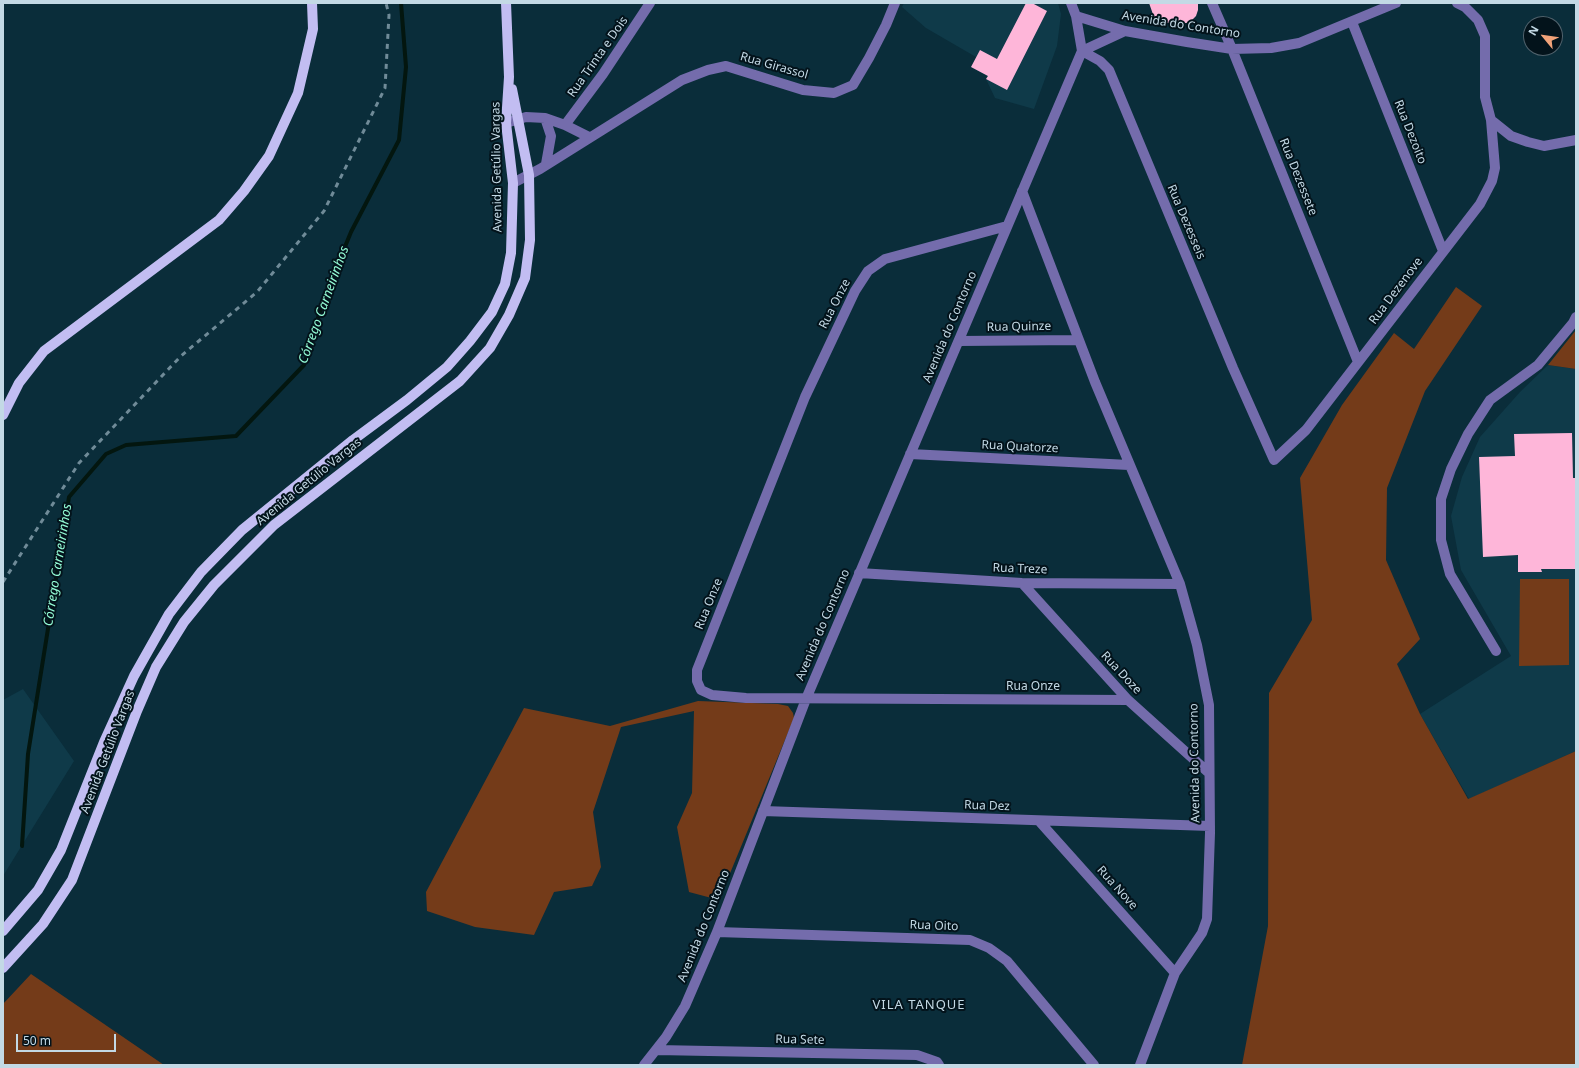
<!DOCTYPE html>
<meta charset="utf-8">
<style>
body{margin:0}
#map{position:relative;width:1579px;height:1068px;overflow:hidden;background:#0a2d3a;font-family:"Noto Sans",sans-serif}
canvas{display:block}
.frame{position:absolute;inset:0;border:4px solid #c3d9e5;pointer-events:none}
.north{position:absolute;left:1523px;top:16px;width:40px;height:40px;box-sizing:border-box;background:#03131b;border:1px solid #50626c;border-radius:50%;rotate:299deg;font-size:11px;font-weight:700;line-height:16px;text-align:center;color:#c3d9e5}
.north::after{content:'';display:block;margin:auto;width:14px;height:18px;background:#f0a279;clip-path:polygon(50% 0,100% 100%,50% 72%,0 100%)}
.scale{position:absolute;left:16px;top:1034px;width:100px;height:18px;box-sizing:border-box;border:2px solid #c3d9e5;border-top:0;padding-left:5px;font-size:12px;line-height:14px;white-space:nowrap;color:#c3d9e5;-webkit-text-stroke:3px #03131b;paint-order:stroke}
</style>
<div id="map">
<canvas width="1579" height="1068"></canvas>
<div class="frame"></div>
<div class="north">N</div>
<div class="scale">50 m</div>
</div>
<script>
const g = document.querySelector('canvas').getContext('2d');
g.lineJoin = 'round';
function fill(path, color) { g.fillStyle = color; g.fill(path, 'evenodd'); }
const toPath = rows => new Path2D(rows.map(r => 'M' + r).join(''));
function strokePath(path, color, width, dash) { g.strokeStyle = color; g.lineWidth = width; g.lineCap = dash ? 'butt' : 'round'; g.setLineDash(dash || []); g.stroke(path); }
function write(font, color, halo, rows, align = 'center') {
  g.font = font + ' "Noto Sans",sans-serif'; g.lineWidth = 4; g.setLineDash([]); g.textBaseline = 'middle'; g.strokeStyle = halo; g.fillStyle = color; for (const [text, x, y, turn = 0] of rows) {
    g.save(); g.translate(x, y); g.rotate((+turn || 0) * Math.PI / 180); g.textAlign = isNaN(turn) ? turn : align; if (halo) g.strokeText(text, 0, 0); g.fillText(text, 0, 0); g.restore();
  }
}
const built = toPath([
 [904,3,1058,3,1061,14,1057,46,1034,109,995,98,986,79,987,76,971,67,976,57,926,28,902,7],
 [1548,365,1576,369,1576,751,1469,799,1420,714,1511,656,1461,570,1451,516,1462,477,1480,437,1520,392],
 [23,689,74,761,3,876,3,700]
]);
const green = toPath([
 [1456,287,1482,306,1425,391,1387,488,1386,560,1420,639,1397,664,1420,714,1468,799,1576,751,1576,1065,1242,1065,1268,926,1269,693,1312,620,1300,478,1342,405,1394,333,1414,349],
 [1576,330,1576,369,1548,365],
 [1520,579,1569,579,1569,665,1519,666],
 [698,701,778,704,788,706,793,713,794,718,719,900,689,892,677,827,692,793,694,711,621,727,593,812,601,867,592,886,554,892,534,935,475,927,427,911,426,892,524,708,610,726],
 [31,974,164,1065,3,1065,3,1004]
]);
const stream = toPath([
 [22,846,28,754,69,497,106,454,126,445,236,436,304,365,324,298,351,232,399,140,406,67,401,3]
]);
const building = toPath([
 [1026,3,1032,3,1047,11,1007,90,986,79,988,76,971,67,980,50,997,59],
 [1149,3,1198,3,1198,10,1196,16,1189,23,1166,23,1155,20],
 [1572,433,1573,478,1575,478,1576,569,1541,569,1542,572,1518,572,1518,555,1483,557,1479,457,1515,456,1514,434]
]);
const minor = toPath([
 [1071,3,1076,16,1082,51],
 [1212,3,1232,49,1358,362],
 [1457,3,1465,7,1478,20,1485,36,1485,97,1491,120,1511,136,1528,142,1544,146,1576,140],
 [1076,16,1125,31,1187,42,1232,49,1271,48,1299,43,1396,3],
 [1352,22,1443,251],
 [1082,51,1100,61,1109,70,1233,368,1274,460,1306,430,1480,204,1492,181,1495,168,1491,120],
 [1082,51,1125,31],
 [545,118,551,136,546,164],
 [506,123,526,117,545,118,565,125,589,137],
 [565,125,603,74,650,3],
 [513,183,540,169,682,80,708,70,726,66,803,90,834,93,853,85,869,58,886,25,895,3],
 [1022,191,1095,382,1180,584,1197,645,1209,705,1210,833,1207,919,1202,933,1175,973,1140,1065],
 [1007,226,885,259,868,271,855,291,805,397,697,670,697,681,701,690,712,695,746,698,1128,700],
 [959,341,1078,340],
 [910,454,1129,465],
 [859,573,1022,583,1180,584],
 [1022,583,1128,700,1209,773],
 [1496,651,1450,574,1441,540,1441,499,1451,469,1468,434,1490,400,1538,365,1573,323,1576,317],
 [763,811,1210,826],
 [1039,821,1175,973],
 [717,932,970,940,989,948,1007,961,1094,1065],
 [657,1050,917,1055,937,1062,939,1065],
 [644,1065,666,1037,685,1006,717,932,806,699,1082,51]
]);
const major = toPath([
 [3,415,19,383,44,351,219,220,244,191,269,156,298,93,313,29,312,3],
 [3,931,38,890,61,850,104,742,134,676,169,614,201,572,242,530,353,440,407,400,447,367,470,341,492,312,505,284,511,253,513,183,506,123,509,77,506,3],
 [3,968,43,924,72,880,137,711,156,667,184,622,214,585,274,525,460,381,490,348,509,315,525,278,530,240,529,175,512,89]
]);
const rail = toPath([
 [3,582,79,463,181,356,257,292,324,211,385,88,389,15,386,3]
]);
const streetNames = [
 ["Avenida do Contorno",1181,25,9],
 ["Rua Trinta e Dois",598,57,-55],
 ["Rua Girassol",774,66,16],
 ["Rua Dezoito",1410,132,68],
 ["Avenida Getúlio Vargas",497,167,-91],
 ["Rua Dezessete",1298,177,68],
 ["Rua Dezesseis",1186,222,67],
 ["Rua Dezenove",1396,291,-53],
 ["Rua Onze",835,304,-63],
 ["Avenida do Contorno",950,327,-67],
 ["Rua Quinze",1019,327,-1],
 ["Rua Quatorze",1020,447,3],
 ["Avenida Getúlio Vargas",309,482,-39],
 ["Rua Treze",1020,569,2],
 ["Rua Onze",709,604,-68],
 ["Avenida do Contorno",823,625,-67],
 ["Rua Doze",1121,673,47],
 ["Rua Onze",1033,687],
 ["Avenida Getúlio Vargas",108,752,-69],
 ["Avenida do Contorno",1195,763,-91],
 ["Rua Dez",987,806,2],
 ["Rua Nove",1117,888,48],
 ["Avenida do Contorno",704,926,-68],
 ["Rua Oito",934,926,2],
 ["Rua Sete",800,1040,1]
];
const waterNames = [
 ["Córrego Carneirinhos",324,305,-70],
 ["Córrego Carneirinhos",58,565,-81]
];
const neighbourhoodNames = [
 ["VILA TANQUE",919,1005]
];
fill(built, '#0f3a49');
fill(green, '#743b19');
strokePath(stream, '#03160f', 4);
fill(building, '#feb6d9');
strokePath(minor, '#746cac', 10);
strokePath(major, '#c2bdf2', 10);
strokePath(rail, '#708b98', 3, [5, 5]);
write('12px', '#c3d9e5', '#03131b', streetNames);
write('italic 13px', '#94fcd6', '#03131b', waterNames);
g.letterSpacing = '1px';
write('13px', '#c3d9e5', '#03131b', neighbourhoodNames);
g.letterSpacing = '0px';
</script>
